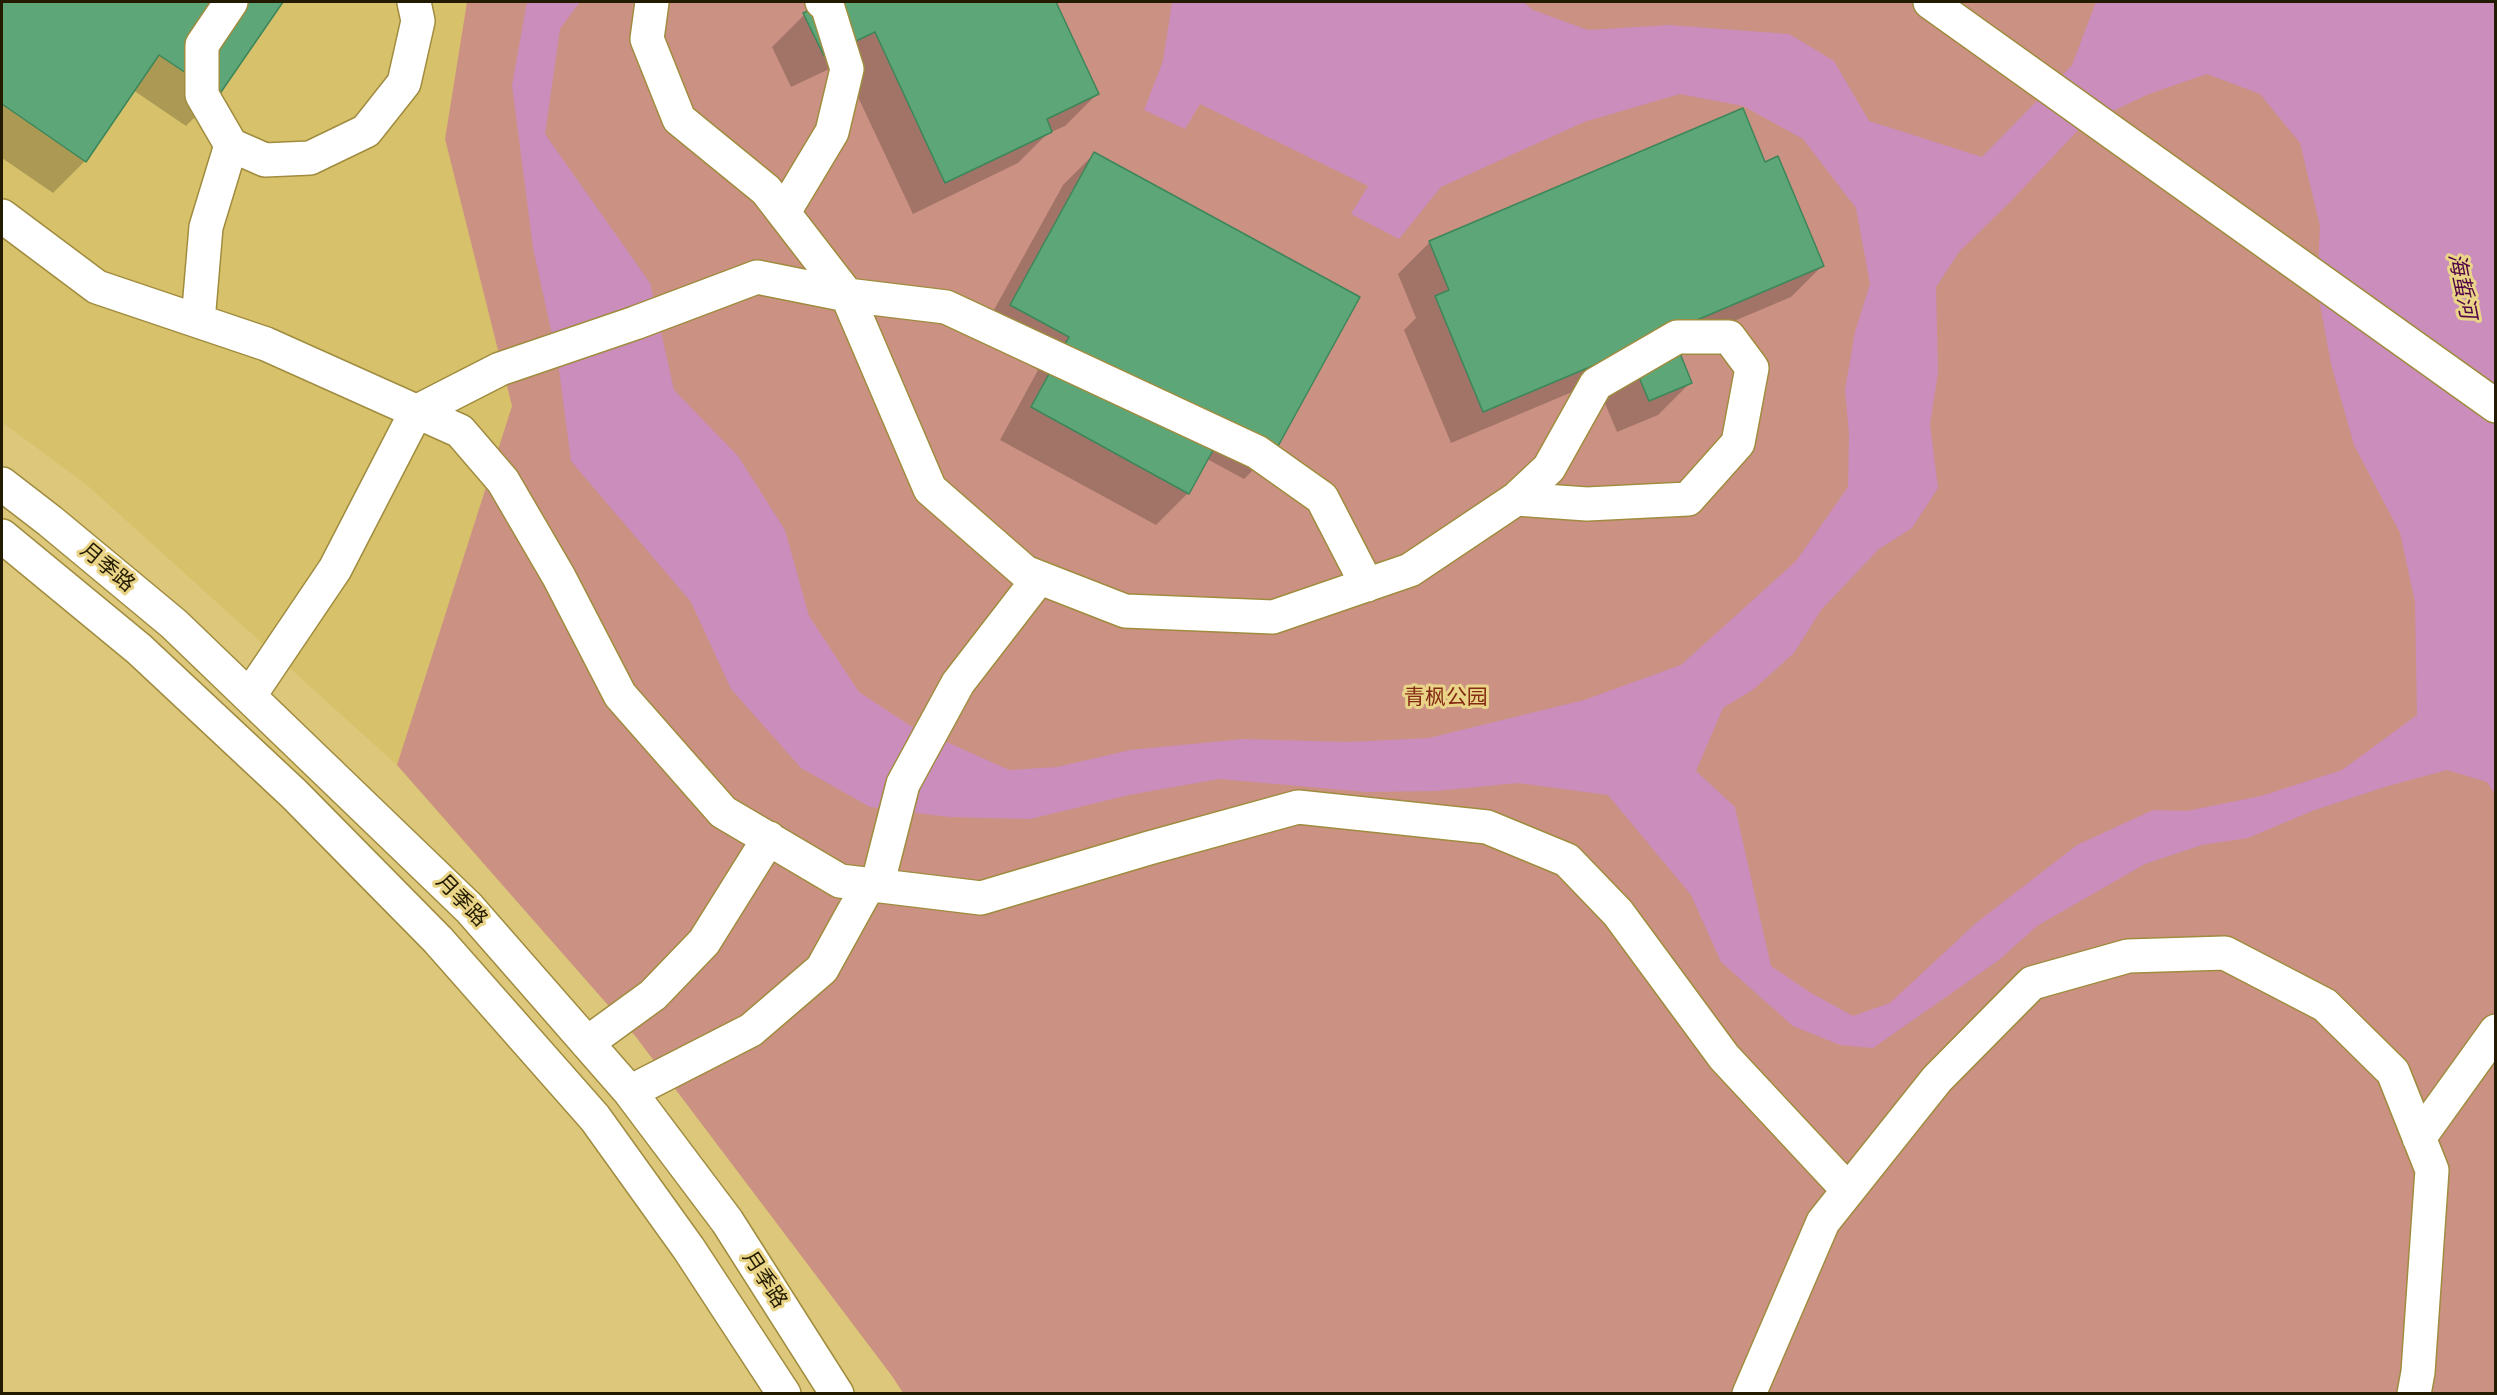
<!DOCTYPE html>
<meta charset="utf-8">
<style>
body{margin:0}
#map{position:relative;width:2497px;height:1395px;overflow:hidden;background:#dcc77a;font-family:Signika,sans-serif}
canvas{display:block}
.frame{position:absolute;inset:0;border:3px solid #231b00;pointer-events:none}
</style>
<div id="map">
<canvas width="2497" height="1395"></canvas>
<div class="frame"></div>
</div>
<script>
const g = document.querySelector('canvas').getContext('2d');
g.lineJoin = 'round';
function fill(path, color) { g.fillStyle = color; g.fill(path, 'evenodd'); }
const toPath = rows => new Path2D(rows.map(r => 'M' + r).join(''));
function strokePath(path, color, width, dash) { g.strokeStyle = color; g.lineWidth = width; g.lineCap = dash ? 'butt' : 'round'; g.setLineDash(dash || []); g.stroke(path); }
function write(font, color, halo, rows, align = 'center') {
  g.font = font + ' Signika,"Noto Sans SC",sans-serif'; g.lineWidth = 6; g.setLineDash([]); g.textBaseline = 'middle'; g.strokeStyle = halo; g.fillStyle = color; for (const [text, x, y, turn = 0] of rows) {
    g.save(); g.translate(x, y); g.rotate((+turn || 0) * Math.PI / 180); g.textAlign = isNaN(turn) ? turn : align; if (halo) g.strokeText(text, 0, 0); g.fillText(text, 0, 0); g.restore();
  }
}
const built = toPath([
 [2,2,467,2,445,139,512,406,397,765,87,485,2,422]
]);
const green = toPath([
 [467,2,2495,2,2495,1393,903,1393,892,1376,636,1037,397,765,512,406,445,139]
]);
const water = toPath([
 [527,2,580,2,560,29,545,134,650,283,674,390,738,456,785,530,809,616,859,692,909,725,1009,770,1057,767,1130,750,1243,739,1348,742,1429,738,1584,700,1681,665,1796,561,1848,487,1849,434,1845,390,1855,332,1870,284,1856,208,1803,139,1743,106,1680,94,1584,122,1441,187,1399,239,1351,214,1368,186,1200,104,1185,129,1144,110,1163,61,1172,2,1523,2,1533,10,1588,30,1669,25,1789,34,1834,61,1869,121,1982,157,2072,65,2096,2,2495,2,2495,794,2487,782,2447,770,2388,786,2312,811,2248,838,2202,845,2145,864,2037,926,1999,960,1873,1048,1840,1045,1793,1026,1721,962,1691,895,1608,795,1518,783,1436,791,1367,792,1219,779,1129,795,1030,819,949,817,870,807,801,768,731,689,691,602,571,461,558,362,533,248,512,85],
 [2207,74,2260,94,2300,143,2320,226,2317,288,2331,364,2354,445,2400,533,2415,602,2417,715,2342,770,2261,796,2187,811,2153,810,2077,845,1976,923,1890,1003,1853,1016,1811,993,1771,966,1735,807,1696,771,1723,708,1754,689,1794,653,1821,610,1879,549,1912,528,1938,488,1930,424,1938,373,1936,287,1959,252,2010,202,2083,125,2149,94]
]);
const shadow = toPath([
 [2,2,282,2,218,94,186,126,133,90,85,161,53,193,2,158],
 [812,2,1054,2,1097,94,1065,126,1047,134,1018,163,913,214,842,63,791,87,772,47,804,15,815,9],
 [1095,153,1276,447,1244,479,1207,459,1188,493,1156,525,1000,440,1038,370,979,337,1063,185],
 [1765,164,1823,265,1791,297,1675,346,1690,383,1658,415,1617,432,1596,382,1451,443,1404,330,1416,318,1398,274,1430,242]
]);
const building = toPath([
 [2,2,283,2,219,95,159,55,86,162,2,104,2,2],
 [829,2,1056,2,1099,94,1047,119,1052,132,945,183,875,32,824,56,803,13,829,2],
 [1743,108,1765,162,1778,156,1824,266,1671,331,1692,383,1649,401,1628,351,1483,412,1435,296,1449,290,1429,241,1743,108],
 [1094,152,1360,297,1277,448,1229,421,1189,494,1031,407,1069,337,1010,305,1094,152]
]);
const minor = toPath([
 [231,2,202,45,202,95,231,145,265,160,310,158,366,131,404,83,418,21,414,2],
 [652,2,647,39,679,119,766,190,847,295,930,489,1025,572,1125,611,1273,617,1410,570,1516,499,1549,468,1596,384,1677,337,1729,337,1752,368,1738,443,1688,499,1587,504,1516,499],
 [1930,2,2496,406],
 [784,212,832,132,847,69,827,5,822,2],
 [2,216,97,287,266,344,460,431,503,481,559,577,620,695,723,812,840,881,981,898,1149,848,1298,807,1487,827,1567,860,1618,913,1724,1057,1848,1190],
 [198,321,206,227,231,145],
 [2,484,50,521,174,624,469,908,630,1092,727,1221,837,1394],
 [2,536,139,649,294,794,438,940,595,1118,689,1249,784,1394],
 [250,695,335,569,416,412,500,369,635,323,757,277,847,295,946,307,1257,452,1322,498,1367,585],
 [877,886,903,784,958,683,1039,578],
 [587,1043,653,995,704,942,769,838],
 [630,1092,751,1030,822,969,869,884],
 [2419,1138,2496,1031],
 [1749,1394,1823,1222,1937,1079,2032,983,2128,956,2225,953,2325,1005,2393,1072,2432,1170,2418,1372,2414,1394]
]);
const streetNames = [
 ["月季路",107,568,40],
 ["月季路",461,901,46],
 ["月季路",764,1280,57]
];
const parkNames = [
 ["青枫公园",1446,698]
];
const waterNames = [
 ["海蜇河",2461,286,79]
];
fill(built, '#d7c16a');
fill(green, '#cb9182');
fill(water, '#ca8dbc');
fill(shadow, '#0003');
fill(building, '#5da678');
strokePath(building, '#3d865a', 1.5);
strokePath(minor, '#a08c3f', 36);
strokePath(minor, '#fff', 33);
write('21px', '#231b00', '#e9d487', streetNames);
write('21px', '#852b15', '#e9d487', parkNames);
write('italic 22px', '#500446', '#e9d487', waterNames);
</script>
